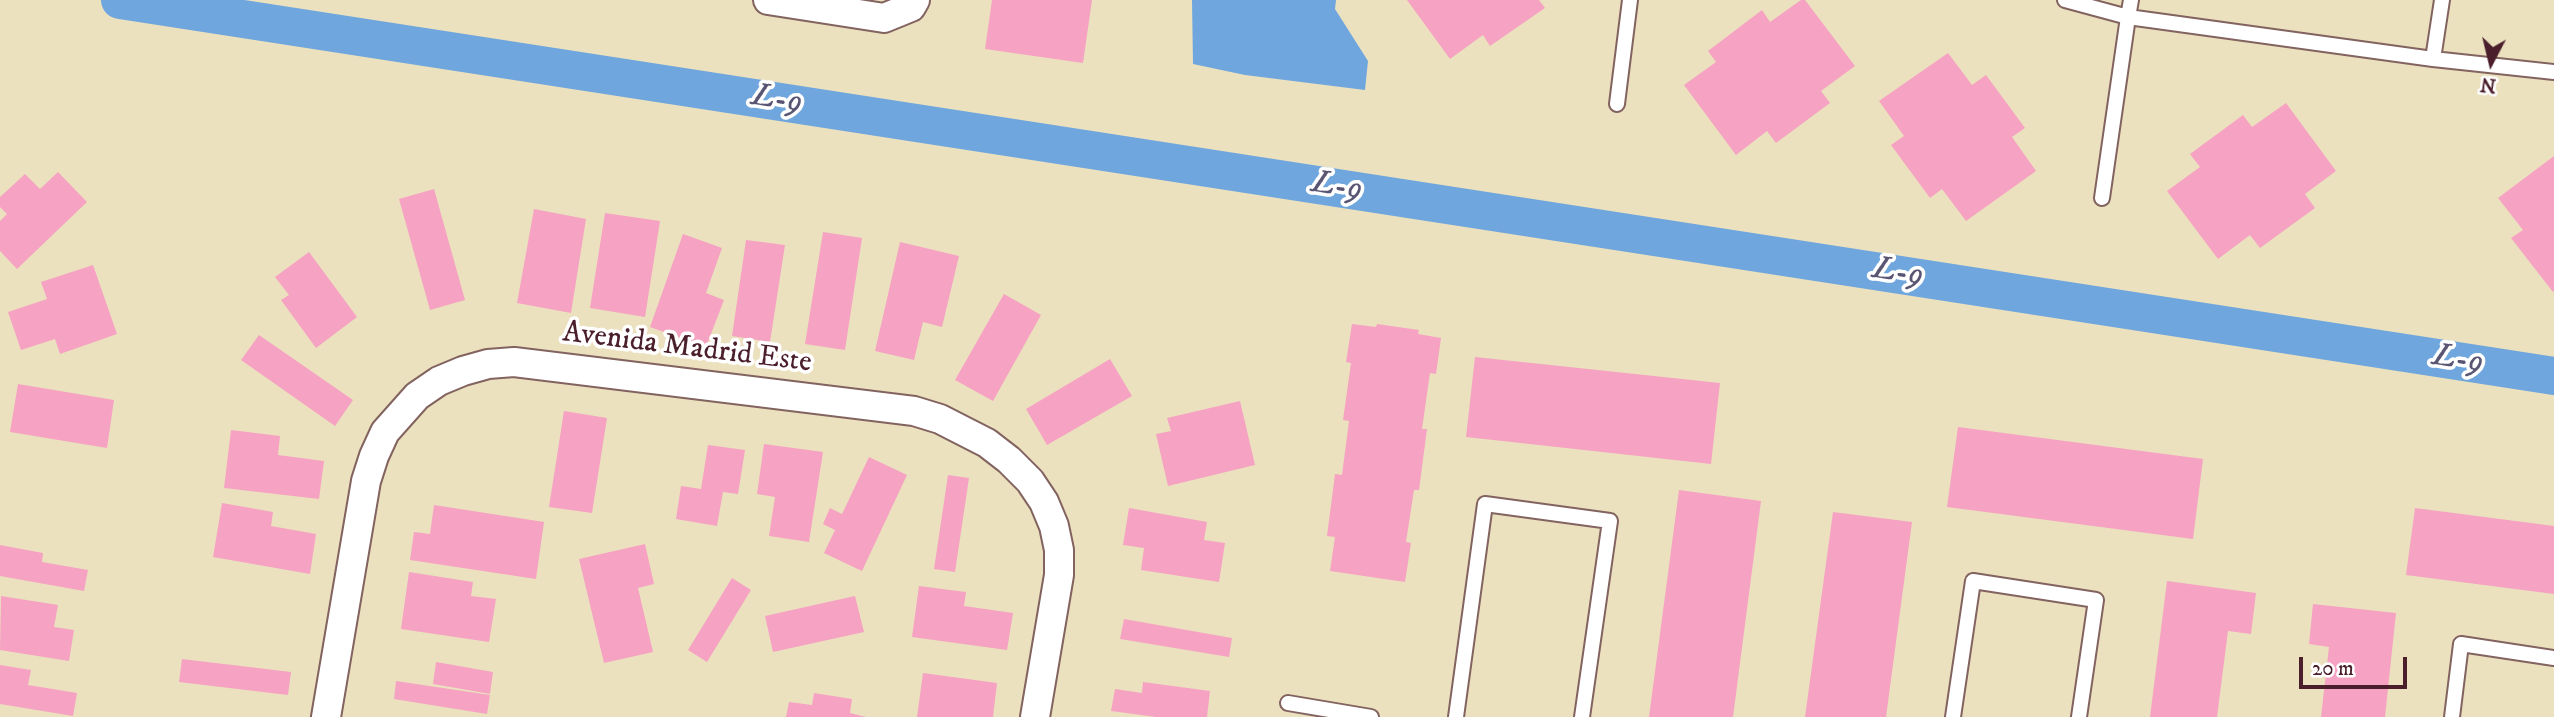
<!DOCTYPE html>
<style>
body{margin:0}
#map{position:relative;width:2554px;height:717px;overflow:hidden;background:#ebe1bf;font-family:"IM FELL DW Pica",serif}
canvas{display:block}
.north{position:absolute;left:2456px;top:28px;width:70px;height:70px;-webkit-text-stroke:5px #fff;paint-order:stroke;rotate:187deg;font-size:19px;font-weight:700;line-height:28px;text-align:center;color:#4a1f2b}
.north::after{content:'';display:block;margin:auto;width:24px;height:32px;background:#4a1f2b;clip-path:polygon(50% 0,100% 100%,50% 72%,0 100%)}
.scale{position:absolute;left:2299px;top:657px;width:108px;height:32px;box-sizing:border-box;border:4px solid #4a1f2b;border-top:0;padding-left:9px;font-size:21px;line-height:24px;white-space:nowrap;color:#4a1f2b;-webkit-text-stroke:5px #fff;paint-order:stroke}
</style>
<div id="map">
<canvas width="2554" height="717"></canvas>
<div class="north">N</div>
<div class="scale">20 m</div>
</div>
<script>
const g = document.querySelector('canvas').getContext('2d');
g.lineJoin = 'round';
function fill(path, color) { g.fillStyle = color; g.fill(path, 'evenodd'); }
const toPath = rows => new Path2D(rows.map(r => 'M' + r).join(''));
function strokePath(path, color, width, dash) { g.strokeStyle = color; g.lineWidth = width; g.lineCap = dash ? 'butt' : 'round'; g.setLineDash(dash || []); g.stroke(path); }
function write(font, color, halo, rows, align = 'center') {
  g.font = font + ' "IM FELL DW Pica",serif'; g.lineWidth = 7; g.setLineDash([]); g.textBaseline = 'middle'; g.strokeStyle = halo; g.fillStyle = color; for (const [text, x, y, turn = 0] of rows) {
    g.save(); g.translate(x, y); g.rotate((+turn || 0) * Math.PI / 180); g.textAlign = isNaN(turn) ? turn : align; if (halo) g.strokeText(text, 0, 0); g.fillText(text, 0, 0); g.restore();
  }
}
const water = toPath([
 [1192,0,1336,0,1335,9,1368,61,1365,90,1245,75,1193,64]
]);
const canal = toPath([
 [120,0,2554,376]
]);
const building = toPath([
 [992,0,1092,0,1083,63,985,49],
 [1407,0,1539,0,1545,8,1490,46,1483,35,1450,59],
 [1801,0,1805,0,1855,66,1821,91,1830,103,1776,143,1767,131,1736,155,1684,85,1716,62,1708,51,1762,10,1770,22],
 [1948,53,1972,85,1986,75,2025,128,2012,137,2036,171,1966,221,1942,189,1930,198,1891,145,1904,136,1879,101],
 [2286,103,2336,171,2305,194,2315,208,2260,248,2250,235,2218,259,2167,191,2200,167,2190,154,2243,115,2252,127],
 [2554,156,2554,291,2553,292,2511,238,2523,230,2498,198],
 [58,172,87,202,17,269,0,251,0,221,7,214,0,207,0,197,25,174,40,189],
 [434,189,465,300,430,310,399,199],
 [534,209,586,219,571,313,517,303],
 [605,213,660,221,645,317,590,308],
 [823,232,862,238,845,350,805,344],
 [683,234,722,248,706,293,724,300,706,347,650,327],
 [746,240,785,245,770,342,732,336],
 [900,242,959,256,942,327,923,322,914,360,875,351],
 [309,252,357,317,316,348,281,300,289,295,275,277],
 [93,265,117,334,60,354,55,339,21,350,8,312,47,299,41,282],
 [1004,294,1041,315,993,401,955,380],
 [1352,324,1376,327,1377,324,1419,330,1418,334,1441,338,1436,374,1430,373,1422,429,1427,429,1419,490,1414,490,1406,542,1411,543,1405,582,1330,571,1335,537,1327,536,1335,474,1342,475,1349,421,1343,420,1351,363,1346,362],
 [259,335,353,400,335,426,241,360],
 [1475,357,1720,383,1711,464,1466,437],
 [1110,359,1132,396,1047,445,1026,409],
 [18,384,114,400,107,448,10,432],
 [1240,401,1255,465,1168,486,1156,434,1171,431,1167,418],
 [564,411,607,418,592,513,549,507],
 [1958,427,2203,459,2193,539,1947,507],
 [231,430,280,436,278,455,324,461,319,499,224,488],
 [764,444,823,452,809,542,769,536,775,497,757,494],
 [708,445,745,450,738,494,723,492,717,526,676,519,681,486,701,489],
 [869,457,907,475,862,571,824,553,835,530,823,524,830,508,842,514],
 [948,475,969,478,955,572,934,569],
 [1679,490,1761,501,1733,717,1649,717],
 [222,503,273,512,271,526,316,534,310,574,213,557],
 [434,505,544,522,536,579,410,560,414,532,430,534],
 [1129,508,1207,522,1204,540,1225,543,1219,582,1141,570,1144,548,1123,545],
 [2415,508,2554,526,2554,594,2406,575],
 [1833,512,1912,522,1886,717,1805,717],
 [645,544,654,584,638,588,653,652,604,663,579,559],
 [0,545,43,553,42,562,88,570,84,591,0,576],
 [409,572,473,582,471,596,496,599,489,642,401,629],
 [732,578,751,590,707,662,688,650],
 [2167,581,2256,593,2251,634,2228,631,2217,717,2150,717],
 [919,586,966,592,964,606,1013,613,1007,650,912,637],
 [1,596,58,605,54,627,74,630,69,661,0,650],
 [855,596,864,632,773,652,765,616],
 [2313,604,2396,613,2385,717,2321,717,2329,647,2309,644],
 [1124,619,1232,638,1229,657,1120,639],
 [182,659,291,672,288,695,179,682],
 [436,662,493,672,490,694,433,684],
 [0,665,31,670,28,685,77,693,73,716,0,704],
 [923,673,997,683,993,717,917,717],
 [396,681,490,695,487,714,394,699],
 [1143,682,1210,691,1207,717,1156,717,1111,711,1115,689,1142,693],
 [814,693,852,699,850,713,866,717,786,717,789,702,812,705]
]);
const service = toPath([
 [2065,0,2128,17,2131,0],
 [2433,59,2442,0],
 [1617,104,1630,0],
 [2102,198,2128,17,2433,59,2554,72],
 [1288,703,1371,717],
 [1456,717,1485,504,1610,521,1582,717],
 [1953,717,1973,581,2096,600,2079,717],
 [2452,717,2461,644,2554,658]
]);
const minor = toPath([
 [768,0,884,18,911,7,915,0],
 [326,717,366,481,374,456,385,432,417,396,439,381,463,371,488,364,514,362,914,411,940,419,987,443,1009,460,1030,481,1044,502,1054,526,1059,550,1059,575,1035,717]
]);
const streetNames = [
 ["Avenida Madrid Este",687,349,7]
];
const waterNames = [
 ["L-9",777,101,9],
 ["L-9",1337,188,9],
 ["L-9",1898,274,9],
 ["L-9",2458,361,9]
];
fill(water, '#6fa6dd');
strokePath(canal, '#6fa6dd', 38);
fill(building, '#f6a2c2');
strokePath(service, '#82635f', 18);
strokePath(minor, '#82635f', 32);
strokePath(service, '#fff', 14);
strokePath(minor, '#fff', 28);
write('30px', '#4a1f2b', '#fff', streetNames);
write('italic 32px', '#595572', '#fff', waterNames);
</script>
